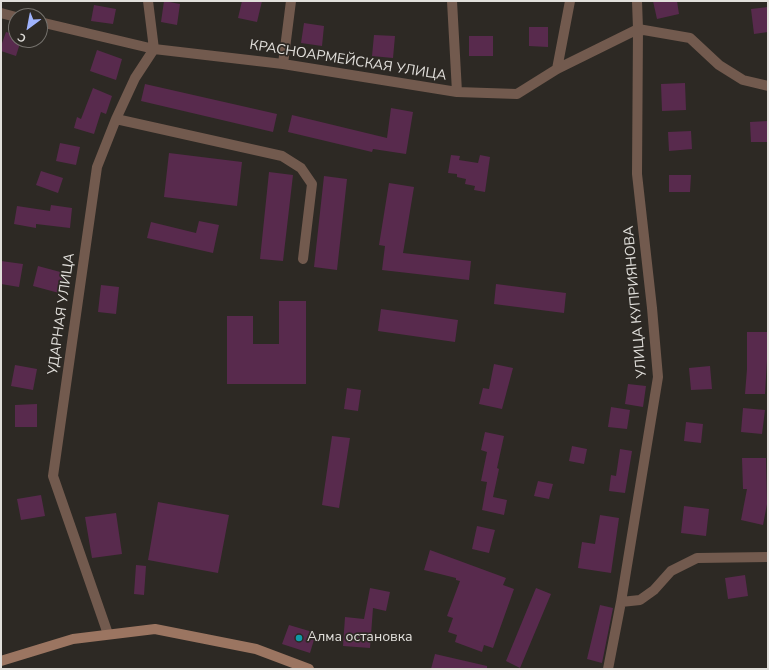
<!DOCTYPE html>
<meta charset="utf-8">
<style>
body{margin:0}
#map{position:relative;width:769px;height:670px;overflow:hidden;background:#2d2924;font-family:"Nunito Sans",sans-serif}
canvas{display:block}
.frame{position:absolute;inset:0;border:2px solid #e1dfdb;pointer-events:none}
.north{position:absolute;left:8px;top:8px;width:40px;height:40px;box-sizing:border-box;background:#2d2924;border:1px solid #75726d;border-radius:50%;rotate:212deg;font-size:11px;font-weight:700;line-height:16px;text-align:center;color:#e1dfdb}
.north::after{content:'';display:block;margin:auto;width:14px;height:18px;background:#9fb3fd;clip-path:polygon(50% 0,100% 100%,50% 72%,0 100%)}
</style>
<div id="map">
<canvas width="769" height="670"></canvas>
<div class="frame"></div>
<div class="north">С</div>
</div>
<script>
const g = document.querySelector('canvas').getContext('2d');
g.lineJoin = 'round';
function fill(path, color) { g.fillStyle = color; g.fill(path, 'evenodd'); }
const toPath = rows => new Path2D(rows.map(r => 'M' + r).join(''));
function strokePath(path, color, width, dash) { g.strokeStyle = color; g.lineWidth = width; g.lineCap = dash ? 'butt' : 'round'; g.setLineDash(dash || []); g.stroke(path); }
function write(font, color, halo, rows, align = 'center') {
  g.font = font + ' "Nunito Sans",sans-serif'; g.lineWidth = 3.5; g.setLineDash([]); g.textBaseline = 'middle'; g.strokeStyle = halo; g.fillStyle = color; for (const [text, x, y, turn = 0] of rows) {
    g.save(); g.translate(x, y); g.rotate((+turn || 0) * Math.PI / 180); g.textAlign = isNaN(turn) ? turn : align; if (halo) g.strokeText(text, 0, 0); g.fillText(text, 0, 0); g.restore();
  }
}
const building = toPath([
 [164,1,180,4,177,25,161,22],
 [242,1,262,1,257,22,238,18],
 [653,1,677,1,679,14,657,19],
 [94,5,116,9,113,24,91,21],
 [768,7,768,32,754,34,751,9],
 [304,23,324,26,322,46,301,43],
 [529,27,548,27,548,47,529,46],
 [6,32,16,35,16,40,21,40,16,56,1,51,1,46],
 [374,35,395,36,393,58,372,56],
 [469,36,493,36,493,56,469,56],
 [97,50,122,59,116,80,90,71],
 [685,83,686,110,662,111,661,84],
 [145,84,277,114,273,132,141,101],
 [93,88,112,96,106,114,101,112,94,134,74,128,77,117,81,119],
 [391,108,413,112,406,154,373,149,372,152,288,132,292,115,387,138],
 [768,121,768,142,751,142,750,122],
 [691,131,692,149,669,151,668,132],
 [60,143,80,147,76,165,56,161],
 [169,153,242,162,237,206,164,197],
 [451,155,460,156,459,160,478,163,480,155,490,157,485,192,474,190,475,186,465,184,466,179,457,177,457,174,448,173],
 [41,171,63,178,58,193,36,185],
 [269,172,293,175,283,261,260,259],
 [669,175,691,175,690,192,669,192],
 [324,176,347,179,337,270,314,267],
 [389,183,414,187,403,253,471,261,469,280,382,270,385,246,379,245],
 [51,205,72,208,70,228,36,224,36,228,14,224,17,206,50,211],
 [199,221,219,225,213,253,147,238,151,222,196,233],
 [1,261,23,264,19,287,1,284],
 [38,266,64,273,59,293,33,286],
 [496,284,566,293,564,313,494,304],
 [101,285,119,287,116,314,98,312],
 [279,301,306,301,306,384,227,384,227,316,253,316,253,344,279,344],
 [381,309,458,320,455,342,378,331],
 [747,332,768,332,768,360,767,360,765,394,745,394,747,369],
 [494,364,513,368,502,409,479,404,483,388,489,389],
 [15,365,37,369,33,390,11,386],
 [710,366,712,389,691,390,689,368],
 [628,384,646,386,643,407,625,404],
 [347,388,361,390,358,411,344,409],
 [37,404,37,427,15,427,15,405],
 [611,407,630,410,627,429,608,427],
 [743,408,765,410,762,434,741,432],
 [686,422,703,424,701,443,684,441],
 [485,432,504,436,497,468,499,469,493,497,507,500,504,515,482,510,487,482,481,481,487,452,481,450],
 [332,436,350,438,339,508,322,505],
 [572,446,587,449,584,464,569,461],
 [620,449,632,451,625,493,609,491,611,475,616,476],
 [742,458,766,458,767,504,763,525,741,520,747,489,743,489],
 [538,481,553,484,549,499,534,496],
 [41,495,45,516,21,520,17,499],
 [158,502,229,515,218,573,148,560],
 [684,506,709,509,706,536,681,533],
 [116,513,122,554,92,558,85,517],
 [600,515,619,518,611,573,578,568,582,542,595,544],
 [477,526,495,530,489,553,472,549],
 [430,550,506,578,503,585,514,589,493,648,484,645,482,652,455,642,457,635,448,632,453,618,447,616,460,581,456,580,456,578,424,570],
 [136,565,146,566,144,595,134,594],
 [745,575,748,596,728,599,725,578],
 [370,588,390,592,386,611,373,608,370,648,343,646,345,617,364,619],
 [536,588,551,594,520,668,506,661],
 [600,605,613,608,602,663,587,659],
 [289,625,316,633,310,653,282,644],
 [435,654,487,666,487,669,431,669]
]);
const minor = toPath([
 [452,1,457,92],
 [1,13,16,17],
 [40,22,154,49,283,64,457,92,517,94,557,69,638,29,690,38,719,65,743,80,768,86],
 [283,64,291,1],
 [557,69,570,1],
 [116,119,282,156,301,168,312,184,303,259],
 [621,602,640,600,654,590,671,571,697,558,768,557],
 [108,634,53,476,97,167,116,119,135,78,154,49,148,1],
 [608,669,621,602,658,377,652,308,637,174,638,29,637,1]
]);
const secondary = toPath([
 [1,661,73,639,155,629,256,649,309,669]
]);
const markers = [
 [299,638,4,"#0f9aa8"]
];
const streetNames = [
 ["КРАСНОАРМЕЙСКАЯ УЛИЦА",348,61,9],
 ["УЛИЦА КУПРИЯНОВА",636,302,-95],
 ["УДАРНАЯ УЛИЦА",62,314,-82]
];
const poiNames = [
 ["Алма остановка",307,638]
];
fill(building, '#582a4d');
strokePath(minor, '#725a4e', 10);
strokePath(secondary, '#9b7561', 10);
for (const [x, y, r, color] of markers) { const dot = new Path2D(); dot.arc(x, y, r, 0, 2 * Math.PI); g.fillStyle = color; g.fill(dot); strokePath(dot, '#2d2924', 1.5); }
write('14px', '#e1dfdb', '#2d2924', streetNames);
write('14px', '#e1dfdb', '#2d2924', poiNames, 'left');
</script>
